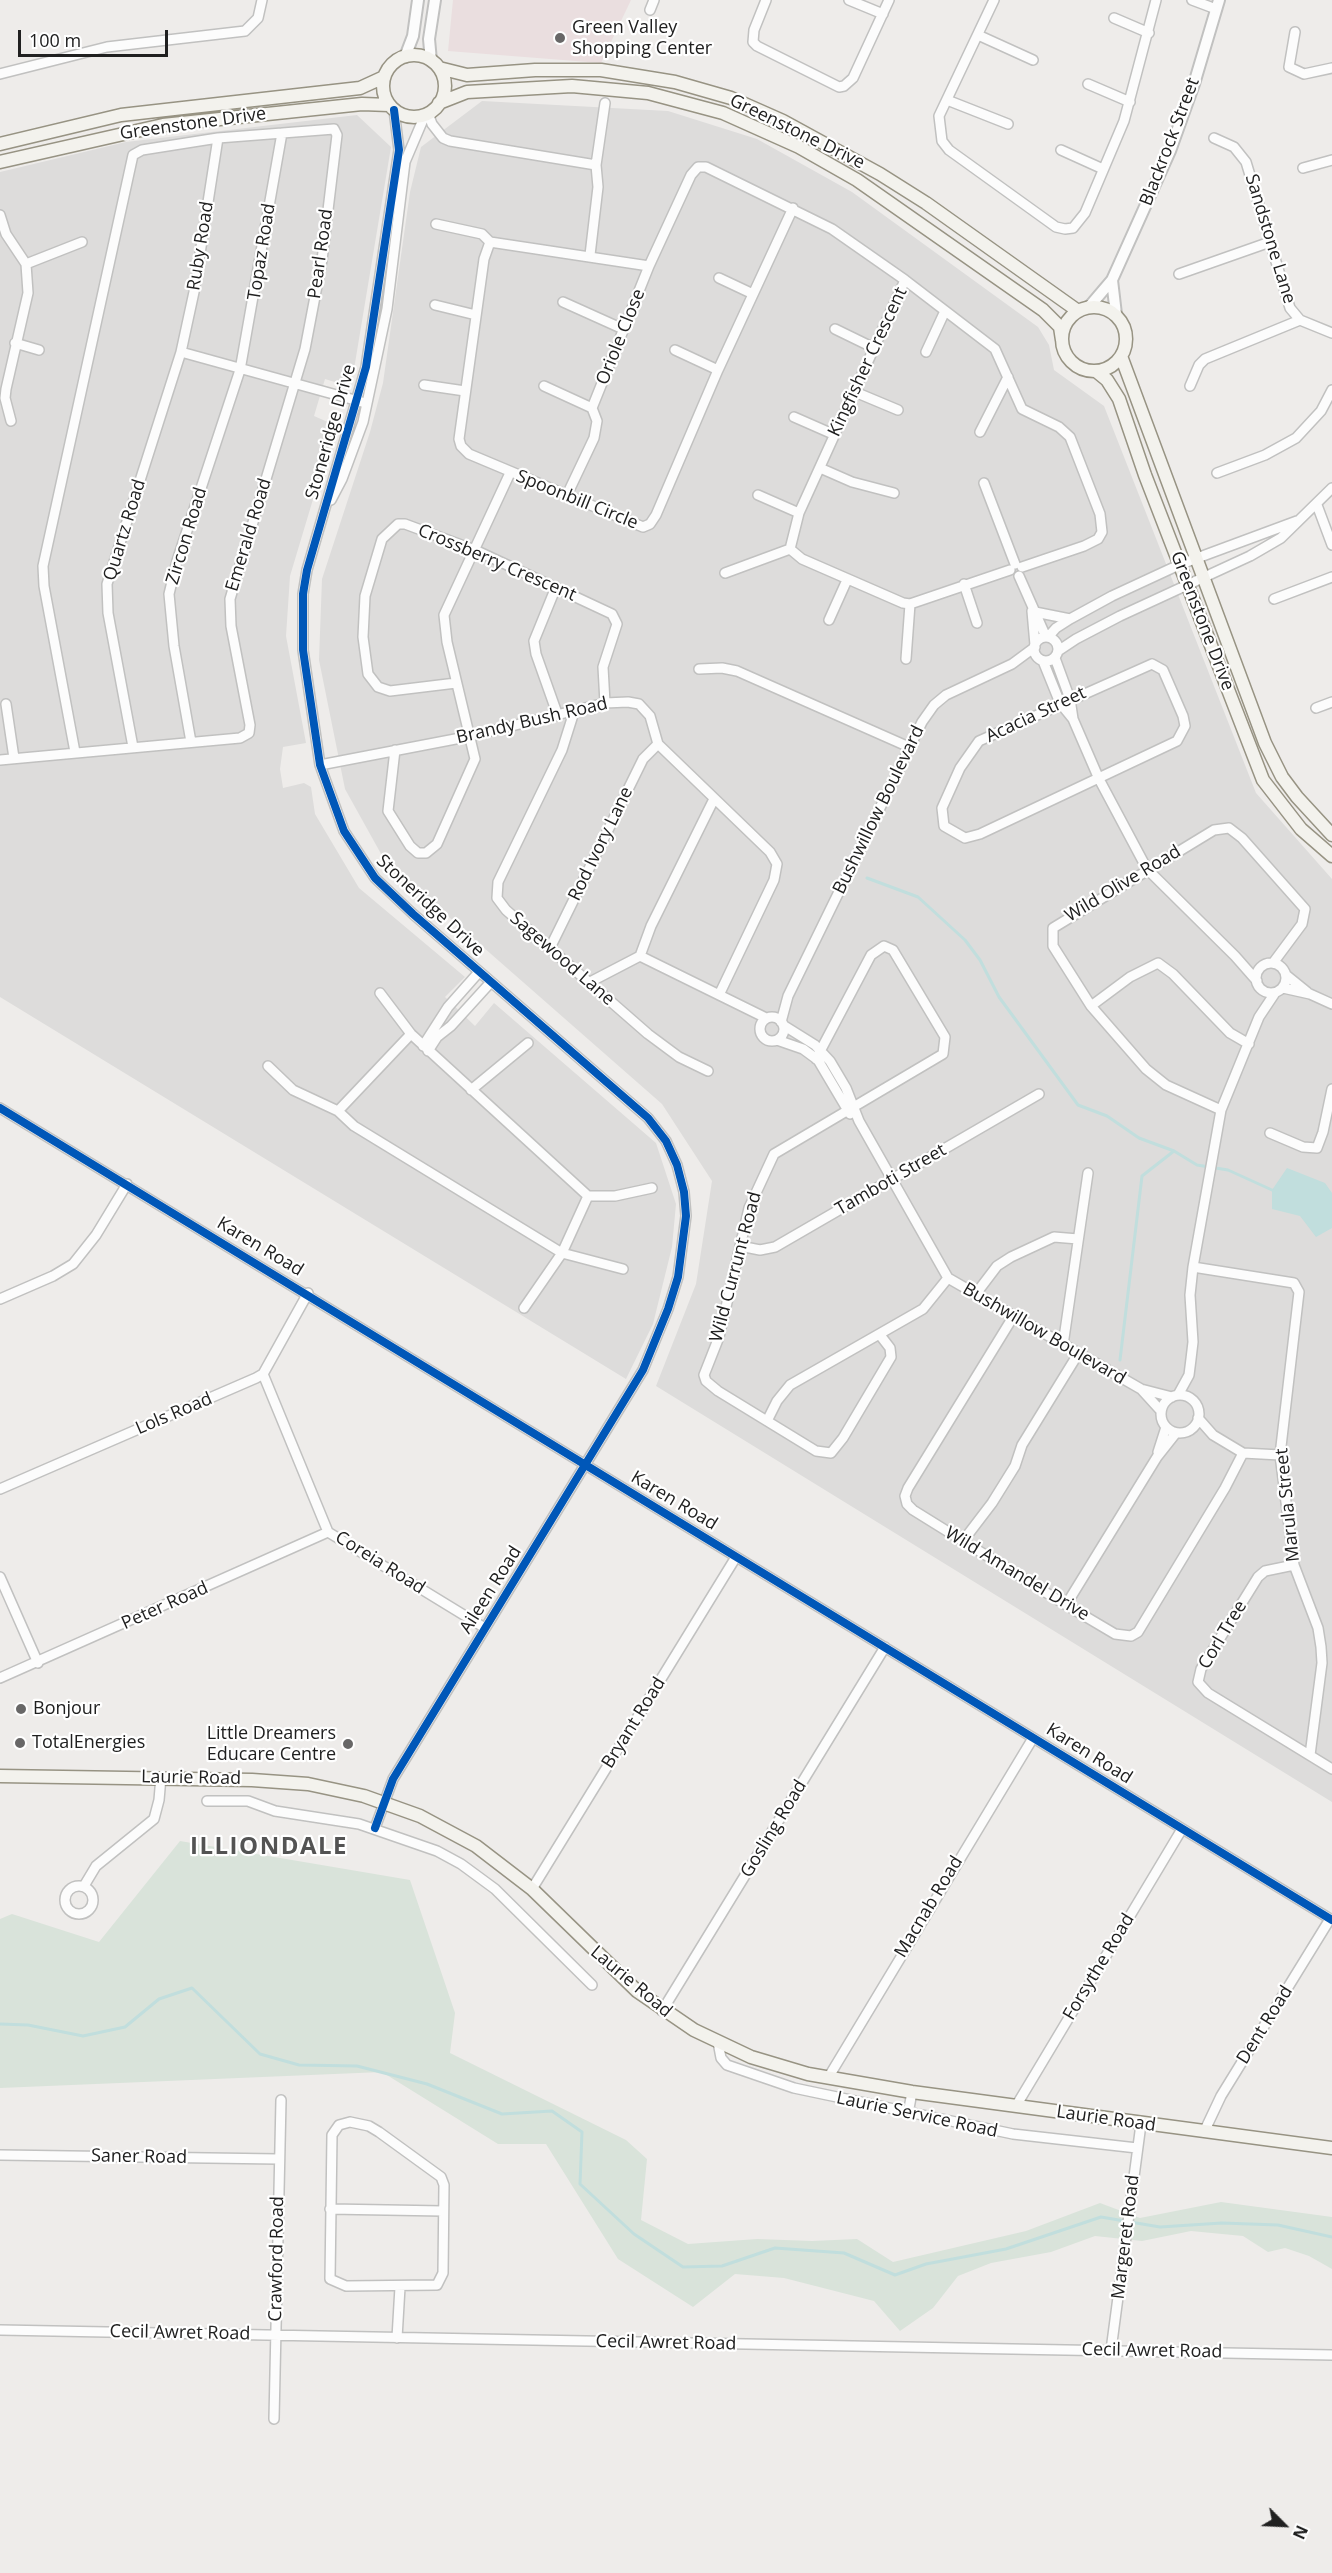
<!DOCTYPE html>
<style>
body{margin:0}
#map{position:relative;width:1332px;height:2573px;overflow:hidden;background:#eeecea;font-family:"Open Sans",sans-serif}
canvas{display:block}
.north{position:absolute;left:1254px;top:2495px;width:60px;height:60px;-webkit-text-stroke:4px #fff;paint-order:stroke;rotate:114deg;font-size:16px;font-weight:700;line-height:24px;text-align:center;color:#202020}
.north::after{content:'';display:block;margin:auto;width:21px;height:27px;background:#202020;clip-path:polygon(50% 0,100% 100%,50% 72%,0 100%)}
.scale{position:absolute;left:18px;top:30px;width:150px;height:27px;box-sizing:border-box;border:3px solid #202020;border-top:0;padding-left:8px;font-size:18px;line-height:21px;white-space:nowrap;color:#202020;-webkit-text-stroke:4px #fff;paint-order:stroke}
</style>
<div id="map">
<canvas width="1332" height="2573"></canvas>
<div class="north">N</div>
<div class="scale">100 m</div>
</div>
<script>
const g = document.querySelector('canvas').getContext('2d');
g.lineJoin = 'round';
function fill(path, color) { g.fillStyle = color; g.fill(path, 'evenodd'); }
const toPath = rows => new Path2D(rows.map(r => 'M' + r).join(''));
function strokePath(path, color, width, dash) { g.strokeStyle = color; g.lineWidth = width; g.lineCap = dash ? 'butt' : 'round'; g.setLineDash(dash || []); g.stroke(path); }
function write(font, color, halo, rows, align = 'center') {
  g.font = font + ' "Open Sans",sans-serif'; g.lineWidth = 4.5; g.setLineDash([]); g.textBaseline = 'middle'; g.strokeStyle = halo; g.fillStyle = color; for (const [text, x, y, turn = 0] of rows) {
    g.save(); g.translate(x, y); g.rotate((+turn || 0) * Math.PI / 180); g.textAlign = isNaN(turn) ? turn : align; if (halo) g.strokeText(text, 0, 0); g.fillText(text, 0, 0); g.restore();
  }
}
const residential = toPath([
 [482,101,668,111,757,139,852,192,1038,327,1049,345,1054,370,1104,406,1256,793,1332,879,1332,1802,656,1386,696,1284,712,1181,662,1104,385,861,345,789,319,660,322,579,370,432,383,383,410,192,421,147],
 [357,115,391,147,353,375,338,383,325,379,314,416,330,423,332,436,290,576,286,636,306,743,283,747,280,769,283,788,304,783,311,787,315,814,359,888,465,977,445,997,475,1026,494,1003,656,1143,676,1204,672,1247,653,1324,626,1379,0,997,0,172,126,142]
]);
const commercial = toPath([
 [453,0,631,0,601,63,448,51]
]);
const wetland = toPath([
 [180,1841,410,1880,455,2013,450,2053,626,2140,647,2159,641,2220,688,2244,757,2239,812,2241,857,2239,893,2262,1026,2231,1100,2203,1140,2218,1221,2202,1332,2217,1332,2269,1309,2256,1285,2248,1268,2252,1243,2236,1191,2231,1142,2241,1095,2236,1051,2252,991,2263,958,2276,933,2308,900,2331,874,2301,784,2278,735,2274,693,2307,618,2259,546,2144,498,2144,382,2072,0,2088,0,1919,12,1914,99,1942]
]);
const water = toPath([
 [1287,1168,1325,1183,1332,1193,1332,1228,1316,1237,1300,1216,1272,1209,1272,1190]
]);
const stream = toPath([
 [867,878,918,897,965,940,980,960,999,997,1078,1105,1107,1116,1139,1138,1174,1151,1197,1165,1228,1170,1272,1190],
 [1120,1360,1142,1176,1174,1151],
 [0,2024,28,2025,83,2036,125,2027,159,1999,192,1988,260,2054,299,2065,357,2066,427,2084,502,2114,552,2111,582,2132,580,2184,634,2234,683,2267,722,2266,775,2248,844,2253,895,2275,926,2264,1006,2249,1101,2217,1160,2227,1222,2223,1278,2225,1332,2237]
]);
const minor = toPath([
 [766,0,754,30,753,42,757,46,839,87,844,86,853,78,889,0],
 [849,0,883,14],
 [994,0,939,116,942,141,949,150,1056,227,1065,229,1073,228,1085,213,1124,121,1156,0],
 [1192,0,1216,9],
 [650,10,654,0],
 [1114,18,1149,33],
 [1295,32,1289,67,1304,74,1332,68],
 [978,35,1033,60],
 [0,74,107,47,245,31,258,18,262,0],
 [1088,84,1130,102],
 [947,100,1008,124],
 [428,113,432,124,443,138,450,141,596,165],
 [1214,138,1234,147,1246,162,1290,308,1300,320,1332,333],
 [1061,150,1103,169],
 [1303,168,1332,160],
 [0,215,6,234,26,264],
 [436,224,482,234,490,242],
 [590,255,598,187,596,165,605,103],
 [649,266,490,242,484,259,459,439,461,446,469,454,643,527,650,524,656,515,718,370,793,208],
 [1179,274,1270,242],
 [719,278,753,294],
 [563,302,623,329],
 [435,305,476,315],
 [835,329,874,348],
 [15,343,39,350],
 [675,350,718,370],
 [181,352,362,402],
 [926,352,945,311],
 [424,385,465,391],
 [544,386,592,408,597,421,594,438,566,497],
 [1190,386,1199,365,1205,359,1300,320],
 [855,392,898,410],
 [592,408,649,266,691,175,698,167,706,167,832,229,905,280],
 [794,417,835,435],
 [11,421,5,398,6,389,28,293,26,264,82,242],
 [980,432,1008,377],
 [820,468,852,482,894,493],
 [1217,473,1265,455,1296,438,1321,411,1332,390],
 [984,483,1015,564],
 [758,495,799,513],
 [331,500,342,479,363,422,387,309,405,162,425,115],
 [1317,505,1332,545],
 [1010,570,910,604,903,603,802,559,790,549,799,513,905,280,995,349,1022,409,1059,427,1070,437,1100,514,1102,532,1098,539,1084,546,1022,567],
 [725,573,790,549],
 [1019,576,1046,637],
 [964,584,977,623],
 [556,587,534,641,536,654,558,716],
 [1274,599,1332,577],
 [1032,611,1035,645],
 [1035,612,1070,619],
 [829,620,847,580],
 '1034 649a12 12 0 1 1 24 0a12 12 0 1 1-24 0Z',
 [1048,637,1056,628,1070,619,1112,596,1181,564,1297,521],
 [1058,651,1076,639,1120,616,1250,556,1281,538,1332,488],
 [1055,658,1070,699,1073,719,1099,779,1147,869,1235,956,1257,981],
 [906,659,910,604],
 [1043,661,1060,703,1073,719],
 [1152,664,1163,670,1183,716,1185,726,1177,741,980,834,965,838,944,826,942,808,960,768,979,741,1152,664],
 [699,669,722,668,737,671,909,747],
 [456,683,390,691,378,687,368,674,363,637,365,596,382,539,398,524,405,524,475,550,612,614,617,624,603,667,605,703],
 [6,704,14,758],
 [1316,708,1332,702],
 [574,712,562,750,498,882,497,898,506,910,648,1034,679,1057,708,1071],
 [191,742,174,646,169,594,177,561,240,370,282,133],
 [133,747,108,613,107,584,181,352,194,292,218,138],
 [395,750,388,811,410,846,418,853,426,853,437,844,475,759,447,642,444,615,510,473],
 [0,760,240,738,249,733,250,725,231,626,230,599,305,349,322,260,337,135,334,129,218,138,142,150,133,155,43,566,44,586,75,752],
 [320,765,471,736,605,703,628,702,639,704,650,716,658,744,770,852,777,864,774,880,719,995],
 [550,948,643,759,658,744],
 [640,956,651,926,714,799],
 '1256 978a15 15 0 1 1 30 0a15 15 0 1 1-30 0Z',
 [1286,975,1307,992],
 [590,982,640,956,766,1018],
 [1283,988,1310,994,1332,1004],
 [380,993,411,1034,588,1196,615,1196,652,1188],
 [1091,1006,1130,977,1158,963,1173,974,1230,1033,1249,1044],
 '760 1029a12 12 0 1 1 24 0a12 12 0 1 1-24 0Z',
 [781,1022,788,996,922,722,934,705,946,695,1012,664,1035,647],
 [783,1025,815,1045,830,1061,846,1088,859,1121,948,1278,1141,1389,1172,1397],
 [777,1040,803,1049,818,1060,850,1114],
 [423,1046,448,1007,479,972],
 [428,1051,437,1037,451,1026,491,982],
 [816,1059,871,955,884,946,893,950,945,1037,943,1054,774,1154,749,1208,719,1337,704,1375,706,1381,718,1391,816,1451,831,1453,843,1438,891,1357,890,1348,880,1335],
 [268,1066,293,1090,338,1111,354,1126,562,1253,623,1269],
 [471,1090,528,1043],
 [0,1108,1332,1920],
 [1221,1110,1166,1085,1146,1069,1091,1006,1053,946,1053,928,1214,830,1229,828,1242,838,1305,909,1302,924,1273,963],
 [338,1111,411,1034],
 [1270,1133,1303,1147,1317,1148,1323,1132,1332,1089],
 [740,1246,760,1250,775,1247,1039,1094],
 [1193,1267,1294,1283,1299,1292,1280,1455,1294,1565,1318,1628,1321,1647,1322,1663,1310,1755],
 [975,1295,997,1266,1011,1257,1054,1237,1078,1239],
 [0,1299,53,1276,73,1264,96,1235,127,1184],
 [524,1308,562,1253,588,1196],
 [1013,1317,908,1488,905,1496,907,1504,913,1510,1066,1605,1115,1634,1131,1636,1138,1632,1225,1488,1243,1453],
 [1063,1345,1088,1173],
 [263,1374,328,1532,485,1628],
 [1141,1389,1161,1411],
 [1178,1395,1189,1375,1191,1359,1193,1342,1190,1295,1193,1267,1221,1110,1259,1017,1275,993],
 '1161 1414a19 19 0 1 1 38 0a19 19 0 1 1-38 0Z',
 [1198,1418,1213,1435,1243,1453,1280,1455],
 [767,1421,777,1401,790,1385,923,1309,948,1278],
 [1158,1452,1166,1427],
 [0,1489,256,1378,263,1374,308,1293],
 [963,1541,992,1503,1015,1466,1022,1445,1078,1354],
 [1294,1565,1265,1571,1258,1577,1201,1669,1198,1682,1208,1693,1332,1769],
 [0,1577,38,1663],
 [1066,1605,1157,1457,1176,1433],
 [0,1678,328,1532],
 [207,1801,248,1801,275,1811,359,1824,437,1851,461,1864,495,1889,592,1985],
 [375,1828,393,1779,643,1370,668,1309,678,1277,686,1216,684,1192,677,1165,666,1141,648,1118,413,914,375,878,344,831,320,765,303,650,303,594,307,570,366,367,399,150,394,110],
 '65 1900a14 14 0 1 1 28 0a14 14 0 1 1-28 0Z',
 [84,1886,96,1866,154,1819,159,1800,161,1777],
 [532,1889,736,1557],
 [662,2011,885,1647],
 [718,2042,721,2058,727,2065,794,2088,1013,2134,1137,2148],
 [828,2078,1033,1738],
 [1016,2106,1182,1829],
 [908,2114,912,2092],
 [350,2122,369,2126,379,2132,441,2177,444,2185,443,2273,437,2285,346,2286,330,2279,332,2135,339,2125,350,2122],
 [1204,2132,1221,2096,1330,1919],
 [0,2155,278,2159],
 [330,2209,443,2211],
 [0,2330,1332,2355],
 [397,2338,400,2287],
 [1111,2350,1141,2124],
 [274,2419,281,2100]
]);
const tertiary = toPath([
 [405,57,413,36,418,0],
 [431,61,429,39,435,0],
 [1112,280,1116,314],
 [1089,307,1112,280,1170,151,1194,84,1219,0]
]);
const secondary = toPath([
 '383 86a31 31 0 1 1 62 0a31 31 0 1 1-62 0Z',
 [439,68,467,75,535,70,601,70,675,82,731,98,783,121,880,174,926,203,1078,311],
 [439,103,467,92,572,86,648,93,723,113,799,147,857,180,1043,310,1060,327,1062,340],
 [0,144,121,115,360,88,384,77],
 [0,162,163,125,362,104,389,105],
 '1062 339a32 32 0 1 1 64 0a32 32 0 1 1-64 0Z',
 [1121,356,1265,743,1282,777,1297,797,1332,835],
 [1096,371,1107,380,1119,399,1145,475,1263,780,1301,829,1332,856],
 [0,1776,252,1780,308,1784,364,1796,420,1816,476,1846,532,1889,637,1991,694,2030,751,2057,808,2074,912,2092,1332,2148]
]);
const cycleway = toPath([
 [0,1108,1332,1920],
 [375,1828,393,1779,643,1370,668,1309,678,1277,686,1216,684,1192,677,1165,666,1141,648,1118,413,914,375,878,344,831,320,765,303,650,303,594,307,570,366,367,399,150,394,110]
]);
const markers = [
 [560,38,6,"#686767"],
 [21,1709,6,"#686767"],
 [20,1743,6,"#686767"],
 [348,1744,6,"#686767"]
];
const poiNames = [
 ["Green Valley",572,28],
 ["Shopping Center",572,49],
 ["Bonjour",33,1709],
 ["Little Dreamers",336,1734,"right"],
 ["Educare Centre",336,1755,"right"],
 ["TotalEnergies",32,1743]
];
const streetNames = [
 ["Greenstone Drive",193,124,-8],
 ["Greenstone Drive",797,132,26],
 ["Blackrock Street",1170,142,-69],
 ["Sandstone Lane",1270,239,73],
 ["Ruby Road",201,246,-81],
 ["Topaz Road",262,252,-81],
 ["Pearl Road",321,254,-82],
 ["Oriole Close",621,337,-68],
 ["Kingfisher Crescent",868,362,-65],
 ["Stoneridge Drive",331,432,-74],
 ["Spoonbill Circle",577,500,22],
 ["Quartz Road",125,530,-73],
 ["Emerald Road",249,535,-73],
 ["Zircon Road",187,536,-73],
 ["Crossberry Crescent",497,563,23],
 ["Greenstone Drive",1202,621,69],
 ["Acacia Street",1036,715,-25],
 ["Brandy Bush Road",532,721,-13],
 ["Bushwillow Boulevard",879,810,-64],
 ["Rod Ivory Lane",601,844,-64],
 ["Wild Olive Road",1123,884,-31],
 ["Stoneridge Drive",430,906,43],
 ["Sagewood Lane",562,959,41],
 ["Tamboti Street",891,1180,-30],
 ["Karen Road",260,1247,31],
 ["Wild Currunt Road",736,1267,-75],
 ["Bushwillow Boulevard",1044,1334,30],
 ["Lols Road",174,1414,-23],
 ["Karen Road",674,1501,31],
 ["Marula Street",1288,1505,-96],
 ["Coreia Road",380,1563,32],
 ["Wild Amandel Drive",1017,1574,31],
 ["Aileen Road",491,1590,-58],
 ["Peter Road",165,1606,-24],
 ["Corl Tree",1223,1635,-59],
 ["Bryant Road",634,1723,-58],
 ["Karen Road",1089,1754,32],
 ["Laurie Road",191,1778,1],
 ["Gosling Road",774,1829,-59],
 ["Macnab Road",929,1907,-59],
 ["Forsythe Road",1099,1967,-59],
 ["Laurie Road",631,1982,40],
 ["Dent Road",1265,2025,-58],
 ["Laurie Service Road",917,2115,12],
 ["Laurie Road",1106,2119,8],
 ["Saner Road",139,2157,1],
 ["Margeret Road",1126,2237,-83],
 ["Crawford Road",277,2259,-89],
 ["Cecil Awret Road",180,2333,1],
 ["Cecil Awret Road",666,2343,1],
 ["Cecil Awret Road",1152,2351,1]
];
const districtNames = [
 ["ILLIONDALE",269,1847]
];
fill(residential, '#dddcdb');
fill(commercial, '#eadedf');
fill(wetland, '#d9e3da');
fill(water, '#c1dedd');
strokePath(stream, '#c1dedd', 3);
strokePath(minor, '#c1c1c0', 12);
strokePath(tertiary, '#c1c1c0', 14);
strokePath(secondary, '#979383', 15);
strokePath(minor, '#fcfcfc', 9);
strokePath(tertiary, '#fcfcfc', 10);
strokePath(secondary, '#f3f2ed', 12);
strokePath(cycleway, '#0057b8', 8);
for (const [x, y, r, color] of markers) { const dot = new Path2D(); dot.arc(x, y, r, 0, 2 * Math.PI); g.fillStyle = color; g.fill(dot); strokePath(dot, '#fff', 2); }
write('18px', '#202020', '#fff', poiNames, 'left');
write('18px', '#202020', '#fff', streetNames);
g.letterSpacing = '1.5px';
write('bold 24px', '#535353', '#fff', districtNames);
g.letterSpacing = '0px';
</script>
